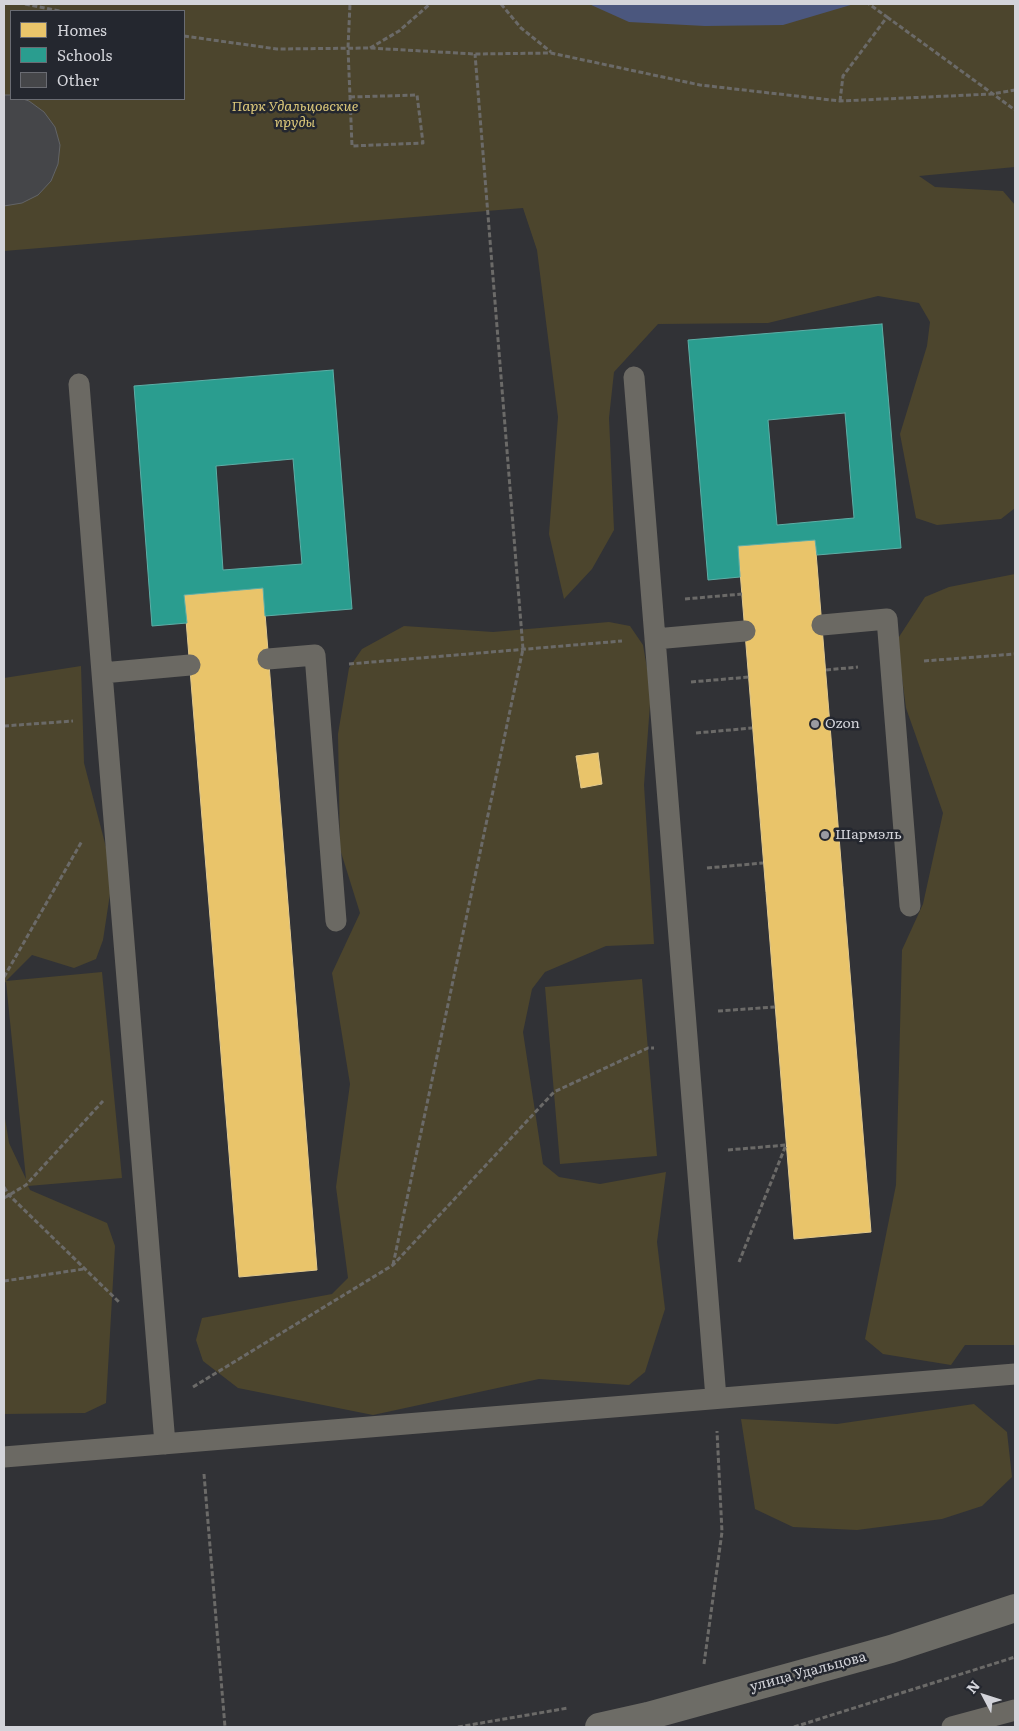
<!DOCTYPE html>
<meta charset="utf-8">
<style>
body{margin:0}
#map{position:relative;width:1019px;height:1731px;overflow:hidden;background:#313236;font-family:Literata,serif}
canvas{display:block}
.frame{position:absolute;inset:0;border:5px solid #d3d4da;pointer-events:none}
.legend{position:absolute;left:10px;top:10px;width:175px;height:90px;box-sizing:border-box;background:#24272f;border:1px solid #6a6c73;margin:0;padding:6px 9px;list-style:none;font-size:15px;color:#d3d4da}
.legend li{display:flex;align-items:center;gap:10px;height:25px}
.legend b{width:25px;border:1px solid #6a6c73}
.north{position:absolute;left:959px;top:1671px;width:50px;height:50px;-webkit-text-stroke:4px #24272f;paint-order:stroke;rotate:310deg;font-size:14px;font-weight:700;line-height:20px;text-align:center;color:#d3d4da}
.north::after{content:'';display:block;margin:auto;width:18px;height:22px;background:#d3d4da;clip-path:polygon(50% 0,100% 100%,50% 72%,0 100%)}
</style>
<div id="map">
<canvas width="1019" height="1731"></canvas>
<div class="frame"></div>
<ul class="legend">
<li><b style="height:14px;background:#e9c46a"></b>Homes</li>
<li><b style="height:14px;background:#2a9d8f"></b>Schools</li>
<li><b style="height:14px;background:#454649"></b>Other</li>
</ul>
<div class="north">N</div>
</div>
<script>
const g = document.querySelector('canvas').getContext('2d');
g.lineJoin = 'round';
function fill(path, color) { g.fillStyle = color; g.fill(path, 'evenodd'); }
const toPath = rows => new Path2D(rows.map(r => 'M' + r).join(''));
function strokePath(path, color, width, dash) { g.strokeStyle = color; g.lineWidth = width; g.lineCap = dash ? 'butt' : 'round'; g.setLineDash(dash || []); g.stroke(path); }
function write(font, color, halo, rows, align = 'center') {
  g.font = font + ' Literata,serif'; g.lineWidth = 5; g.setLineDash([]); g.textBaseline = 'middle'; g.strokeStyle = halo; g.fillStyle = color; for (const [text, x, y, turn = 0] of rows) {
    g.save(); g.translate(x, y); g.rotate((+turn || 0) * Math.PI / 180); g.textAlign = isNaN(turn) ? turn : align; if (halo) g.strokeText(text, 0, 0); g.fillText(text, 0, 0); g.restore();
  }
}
const green = toPath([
 [4,4,1015,4,1015,167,919,176,935,187,1003,191,1015,205,1015,508,1001,519,937,525,916,518,900,434,927,346,930,322,919,303,878,296,768,323,658,324,614,372,609,418,614,530,592,569,564,599,549,534,558,417,537,250,523,208,4,251],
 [11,11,184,11,184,99,11,99],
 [1015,574,1015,1345,965,1345,951,1365,883,1354,865,1339,896,1185,902,950,923,904,943,813,906,708,897,640,925,597,949,587],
 [609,622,630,626,643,645,651,691,644,785,654,944,606,946,545,972,532,989,523,1032,543,1164,559,1177,600,1184,666,1172,657,1242,665,1309,645,1372,629,1385,539,1379,373,1415,238,1388,203,1361,196,1340,202,1318,332,1294,348,1278,336,1187,350,1084,332,973,360,913,340,849,338,734,349,668,362,649,404,626,493,632],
 [81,666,84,763,113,874,103,940,96,959,74,968,32,955,6,981,102,972,122,1178,28,1186,30,1190,107,1223,115,1246,106,1403,85,1413,4,1414,4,1112,9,1143,26,1179,6,982,4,983,4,678],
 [642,979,657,1156,560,1164,545,987],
 [974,1404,1007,1432,1012,1477,982,1506,942,1519,857,1530,793,1527,755,1509,741,1419,837,1424]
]);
const water = toPath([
 [589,4,854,4,783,25,705,26,629,22]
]);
const homes = toPath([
 [815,540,871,1232,794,1239,738,546,815,540],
 [263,588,317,1270,239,1277,184,595,263,588],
 [598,753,602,784,581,788,576,756,598,753]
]);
const schools = toPath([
 [882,324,901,548,817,555,815,540,738,546,740,577,708,580,688,340,882,324],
 [845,413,854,518,777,525,768,420,845,413],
 [333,370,352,609,265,616,263,588,184,595,187,623,152,626,134,386,333,370],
 [293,459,302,564,223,570,216,466,293,459]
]);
const building = toPath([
 [4,95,11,95,11,99,23,99,29,101,44,112,55,127,60,145,58,164,51,181,38,195,22,203,4,206,4,95]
]);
const path = toPath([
 [25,4,60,11],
 [501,4,521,28,551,52],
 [887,17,1015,110],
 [184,36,277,49,370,48,475,54,551,53,700,85,840,101,992,94,1015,90],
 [370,48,399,31,430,4],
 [350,97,417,95,423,143,352,146,348,48,350,4],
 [840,101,843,76,887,17,869,4],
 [685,599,742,594],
 [924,661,1015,654],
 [349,664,622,641],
 [826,670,858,667],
 [691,682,749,677],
 [4,726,73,721],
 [696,733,752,728],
 [707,868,763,863],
 [4,977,82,841],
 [718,1011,775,1007],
 [728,1150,786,1145,739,1262],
 [4,1187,9,1195,120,1303],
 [4,1198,26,1185,103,1101],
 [393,1265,523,649,475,54],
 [4,1281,84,1269],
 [193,1387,393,1265,554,1092,648,1048,654,1048],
 [204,1474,225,1727],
 [704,1664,722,1532,717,1431],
 [458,1727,568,1708],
 [794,1727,1015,1657]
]);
const lane = toPath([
 [634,377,716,1398],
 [79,384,102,673],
 [822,625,887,619,910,906],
 [655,639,745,631],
 [268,659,315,655,336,921],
 [165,1444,102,673,190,665],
 [4,1457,1015,1374],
 [952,1727,1015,1710]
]);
const secondary = toPath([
 [599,1727,648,1716,891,1649,1015,1608]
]);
const markers = [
 [815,724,5,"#9a9ba1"],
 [825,835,5,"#9a9ba1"]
];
const parkNames = [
 ["Парк Удальцовские",295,107],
 ["пруды",295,123]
];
const poiNames = [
 ["Ozon",825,724],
 ["Шармэль",835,835]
];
const streetNames = [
 ["улица Удальцова",808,1672,-15]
];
fill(green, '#4c452d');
fill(water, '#4b577e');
fill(homes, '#e9c46a');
strokePath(homes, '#e2c98c', 1);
fill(schools, '#2a9d8f');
strokePath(schools, '#5daea6', 1);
fill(building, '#454649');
strokePath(building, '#626467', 1);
strokePath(path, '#6b6a68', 3, [5, 2.5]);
strokePath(lane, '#6b6963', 21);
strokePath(secondary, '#6d6c66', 28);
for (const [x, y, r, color] of markers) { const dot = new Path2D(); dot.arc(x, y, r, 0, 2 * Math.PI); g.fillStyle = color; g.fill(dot); strokePath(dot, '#24272f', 2); }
write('italic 14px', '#dcc87a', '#24272f', parkNames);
write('14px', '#d3d4da', '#24272f', poiNames, 'left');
write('14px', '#d3d4da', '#24272f', streetNames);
</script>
